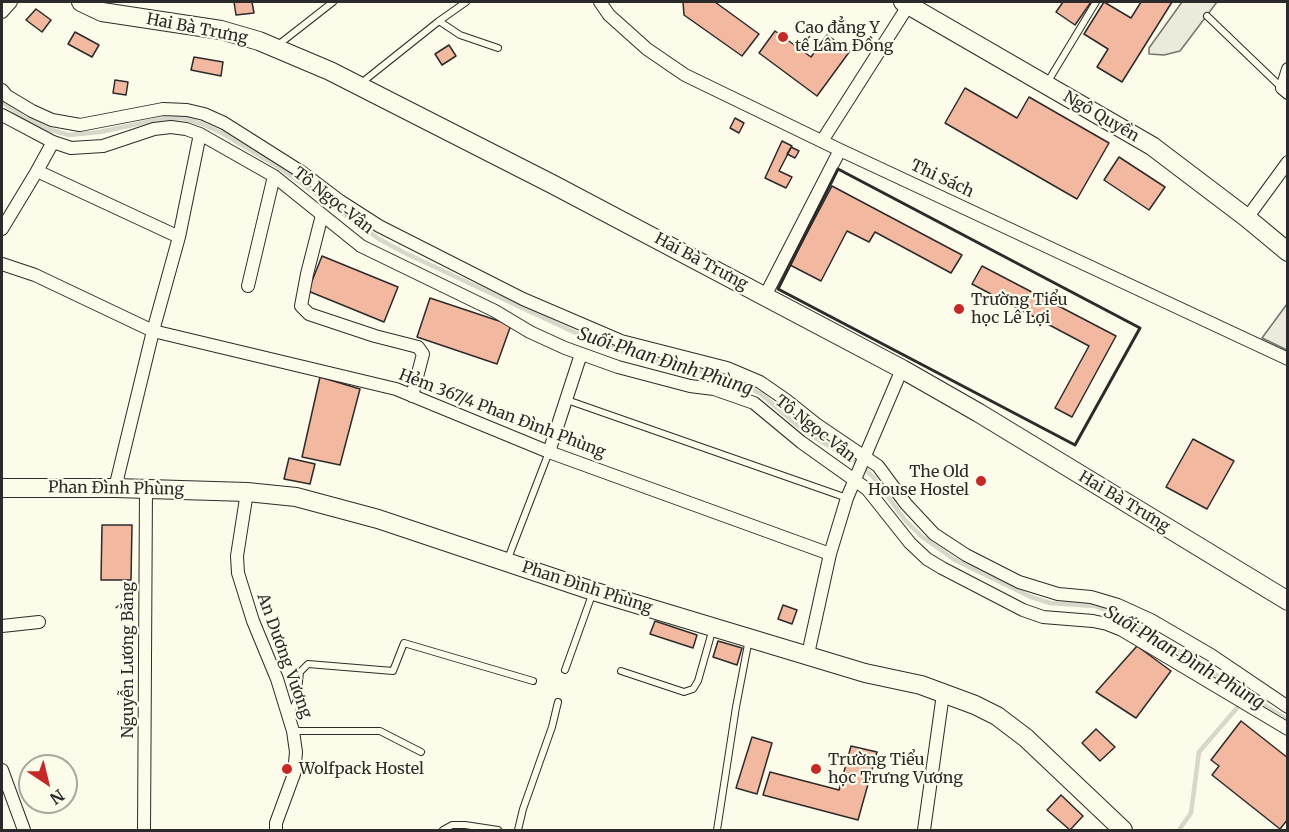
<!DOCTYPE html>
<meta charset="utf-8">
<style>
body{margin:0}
#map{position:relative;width:1289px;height:832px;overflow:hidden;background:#fdfbea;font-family:Merriweather,serif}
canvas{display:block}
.frame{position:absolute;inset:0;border:3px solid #2b2b2b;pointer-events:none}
.north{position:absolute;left:18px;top:754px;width:60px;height:60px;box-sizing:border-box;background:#fdfbea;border:2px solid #a9a89e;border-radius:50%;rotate:145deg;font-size:16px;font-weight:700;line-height:24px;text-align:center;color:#2b2b2b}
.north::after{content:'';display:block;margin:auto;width:21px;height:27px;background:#c62828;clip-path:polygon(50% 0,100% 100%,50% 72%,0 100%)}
</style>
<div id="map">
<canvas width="1289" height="832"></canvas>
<div class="frame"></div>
<div class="north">N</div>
</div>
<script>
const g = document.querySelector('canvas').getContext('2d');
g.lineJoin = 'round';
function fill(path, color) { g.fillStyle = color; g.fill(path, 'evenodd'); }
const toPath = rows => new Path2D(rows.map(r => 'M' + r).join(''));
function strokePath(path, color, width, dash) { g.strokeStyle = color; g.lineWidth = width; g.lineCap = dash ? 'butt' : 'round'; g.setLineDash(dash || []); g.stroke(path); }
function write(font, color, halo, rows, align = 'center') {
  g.font = font + ' Merriweather,serif'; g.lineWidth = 4.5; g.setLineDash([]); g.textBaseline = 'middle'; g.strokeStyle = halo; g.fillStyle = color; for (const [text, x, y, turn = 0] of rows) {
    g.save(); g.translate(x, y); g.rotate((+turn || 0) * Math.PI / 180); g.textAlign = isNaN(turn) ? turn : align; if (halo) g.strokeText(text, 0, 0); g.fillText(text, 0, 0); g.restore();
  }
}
const green = toPath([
 [1182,2,1217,2,1180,51,1164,55,1149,54,1149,48,1182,2],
 [1287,304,1287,350,1262,338,1287,304]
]);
const stream = toPath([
 [2,102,23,117,48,129,69,135,100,132,161,119,183,118,202,124,222,133,280,168,379,239,405,253,593,341,645,359,695,369,748,387,761,394,804,431,861,465,874,478,905,520,921,536,955,560,1031,597,1050,603,1095,606,1116,614,1180,652,1288,720],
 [1179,830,1191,813,1199,752,1237,708]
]);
const building = toPath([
 [234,2,252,2,254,13,236,15,234,2],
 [683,2,715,2,759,34,742,56,684,15,683,2],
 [1063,2,1091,2,1075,25,1056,12,1063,2],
 [1104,2,1131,18,1141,2,1172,2,1122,82,1097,67,1108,49,1084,34,1104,2],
 [36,9,51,20,42,32,26,20,36,9],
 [775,31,811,57,827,35,850,51,817,96,759,53,775,31],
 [75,32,99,45,92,57,68,44,75,32],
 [449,45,456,56,442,65,435,54,449,45],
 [194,57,223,62,221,76,191,70,194,57],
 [115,80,128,82,126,95,113,93,115,80],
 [965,88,1017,118,1029,97,1109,143,1077,199,945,123,965,88],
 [735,118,744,123,739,133,730,128,735,118],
 [782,141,792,146,779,171,792,177,786,188,765,178,782,141],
 [791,147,799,151,795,158,787,154,791,147],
 [1119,157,1165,187,1149,210,1104,180,1119,157],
 [832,186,962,255,951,273,875,232,869,242,847,231,821,281,790,265,832,186],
 [322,256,398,287,384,322,308,291,322,256],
 [982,266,1116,336,1072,417,1055,408,1089,346,972,284,982,266],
 [430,298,511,325,497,364,417,337,430,298],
 [320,377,360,389,340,465,302,457,320,377],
 [1193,439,1234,461,1207,509,1166,487,1193,439],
 [289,458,315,464,310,484,284,479,289,458],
 [102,525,132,525,131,580,101,580,102,525],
 [783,605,797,610,792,624,778,619,783,605],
 [655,621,697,635,693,648,650,634,655,621],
 [718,641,742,648,737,665,713,657,718,641],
 [1137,646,1171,671,1136,718,1096,692,1137,646],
 [1241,721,1288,758,1288,819,1280,829,1212,775,1219,766,1211,760,1241,721],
 [1096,729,1115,747,1100,761,1082,743,1096,729],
 [752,737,772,743,757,794,736,788,752,737],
 [851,746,877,752,858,820,763,795,770,772,839,790,851,746],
 [1061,795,1083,816,1070,830,1047,810,1061,795]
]);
const lane = toPath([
 [1207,16,1282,88],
 [439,21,460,35,498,48],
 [278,45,333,2],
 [1047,83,1096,2],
 [360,84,439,21,466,2],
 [567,400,847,498],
 [507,561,549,452],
 [565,670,593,592],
 [621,671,684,692,693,689,698,681,713,628],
 [289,716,297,700,300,672,308,664,393,671,404,643,533,681],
 [293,731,380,731,421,752],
 [443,830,452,825,465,825,498,830],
 [518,830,523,809,552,727,558,702],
 [717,830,736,707,749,639]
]);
const street = toPath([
 [600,2,609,15,647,49,685,75,840,150,1288,359],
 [2,12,11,2],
 [1288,69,1282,88,1288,93],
 [2,90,7,96,32,111,52,120,80,125,163,109,187,110,204,114,224,123,303,173,340,201,379,226,523,299,621,341,727,368,760,382,786,400,816,424,878,466,906,504,934,534,966,555,1019,582,1058,594,1091,597,1118,605,1151,620,1211,655,1288,707],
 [2,115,53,142,71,148,103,146,154,129,171,127,186,129,200,134,274,176,361,246,495,311,530,332,565,348,618,367,690,386,714,389,754,403,801,442,867,489,910,543,927,559,942,568,1023,610,1043,617,1093,621,1107,624,1122,630,1288,729],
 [822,141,908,6],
 [53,142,37,171,179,237],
 [322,215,307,274,301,306,309,314,375,336,418,347,423,354,412,396],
 [1247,218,1288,162],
 [2,229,37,171],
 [2,264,35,275,153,331,396,389,549,452,830,554],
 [248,286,274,176],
 [765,296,840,150],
 [549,452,581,354],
 [115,488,153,331,179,237,200,134],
 [247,492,237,556,238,573,253,621,277,679,293,731,296,752,294,774,276,823,276,830],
 [2,626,39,622],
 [808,654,830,554,847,498,902,369],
 [2,770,24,830],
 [144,830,146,489],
 [924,830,943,694]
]);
const secondary = toPath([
 [81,2,102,12,221,30,259,41,330,71,554,185,902,369,979,413,1288,601],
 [903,2,1152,146,1247,218,1288,252],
 [2,488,115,488,247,492,296,497,378,519,593,591,865,673,921,685,975,705,997,716,1026,738,1123,830]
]);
const wall = toPath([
 [838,169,1140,328,1075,445,778,289,838,169]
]);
const markers = [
 [783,37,6,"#c62828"],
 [959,309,6,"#c62828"],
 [981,481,6,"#c62828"],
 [287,769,6,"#c62828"],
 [816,769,6,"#c62828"]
];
const poiNames = [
 ["Cao đẳng Y",795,28],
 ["tế Lâm Đồng",795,46],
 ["Trường Tiểu",971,300],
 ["học Lê Lợi",971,318],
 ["The Old",969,472,"right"],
 ["House Hostel",969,490,"right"],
 ["Trường Tiểu",828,760],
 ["học Trưng Vương",828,778],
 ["Wolfpack Hostel",299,769]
];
const streetNames = [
 ["Hai Bà Trưng",197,29,11],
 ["Ngô Quyền",1101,117,30],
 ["Thi Sách",942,179,25],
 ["Tô Ngọc Vân",333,201,38],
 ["Hai Bà Trưng",701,262,28],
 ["Hẻm 367/4 Phan Đình Phùng",502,414,21],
 ["Tô Ngọc Vân",815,429,38],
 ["Phan Đình Phùng",116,489,1],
 ["Hai Bà Trưng",1124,502,31],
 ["Phan Đình Phùng",587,588,18],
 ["An Dương Vương",284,656,70],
 ["Nguyễn Lương Bằng",128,660,-90]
];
const waterNames = [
 ["Suối Phan Đình Phùng",665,362,18],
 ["Suối Phan Đình Phùng",1184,658,31]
];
fill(green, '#ecebdb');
strokePath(green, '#74746e', 1.5);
strokePath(stream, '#d8d7c9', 4.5);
fill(building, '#f2b8a0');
strokePath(building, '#2b2b2b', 1.5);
strokePath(lane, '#2b2b2b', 8);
strokePath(street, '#2b2b2b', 14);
strokePath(secondary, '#2b2b2b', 20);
strokePath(lane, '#fdfbea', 6);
strokePath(street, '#fdfbea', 12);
strokePath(secondary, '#fdfbea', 18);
strokePath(wall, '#2b2b2b', 3);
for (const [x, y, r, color] of markers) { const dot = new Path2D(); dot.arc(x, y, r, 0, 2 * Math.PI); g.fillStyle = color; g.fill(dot); strokePath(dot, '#fdfbea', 2); }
write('16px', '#2b2b2b', '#fdfbea', poiNames, 'left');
write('16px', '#2b2b2b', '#fdfbea', streetNames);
write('italic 18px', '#2b2b2b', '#fdfbea', waterNames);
</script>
